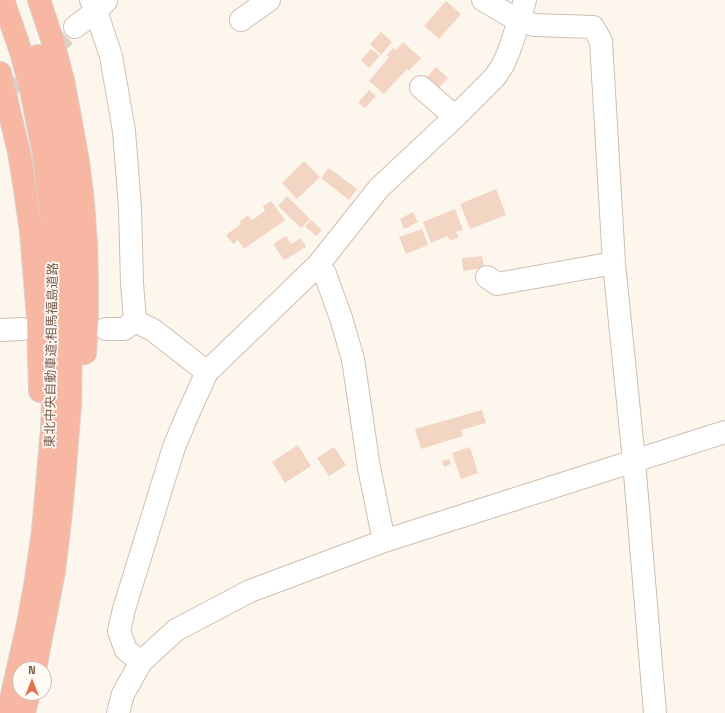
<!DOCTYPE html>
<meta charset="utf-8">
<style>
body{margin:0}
#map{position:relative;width:725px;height:713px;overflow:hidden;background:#fdf6ec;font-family:"Space Grotesk",sans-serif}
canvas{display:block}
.north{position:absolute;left:12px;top:661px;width:40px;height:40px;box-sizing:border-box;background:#fffaf3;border:1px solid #cabbb1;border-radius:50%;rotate:0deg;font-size:11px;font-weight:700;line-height:16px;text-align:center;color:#7a5c4d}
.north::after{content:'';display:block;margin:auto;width:14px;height:18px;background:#e76f51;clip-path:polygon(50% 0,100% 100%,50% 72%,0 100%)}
</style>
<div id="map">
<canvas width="725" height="713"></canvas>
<div class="north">N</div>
</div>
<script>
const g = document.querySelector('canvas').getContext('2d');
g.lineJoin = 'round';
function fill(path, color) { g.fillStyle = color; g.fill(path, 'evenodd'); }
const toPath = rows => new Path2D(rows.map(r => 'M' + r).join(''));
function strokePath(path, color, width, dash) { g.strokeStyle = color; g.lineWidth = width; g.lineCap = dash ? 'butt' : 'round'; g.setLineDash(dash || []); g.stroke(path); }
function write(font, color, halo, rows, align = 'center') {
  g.font = font + ' "Space Grotesk","Noto Sans JP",sans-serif'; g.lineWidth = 3.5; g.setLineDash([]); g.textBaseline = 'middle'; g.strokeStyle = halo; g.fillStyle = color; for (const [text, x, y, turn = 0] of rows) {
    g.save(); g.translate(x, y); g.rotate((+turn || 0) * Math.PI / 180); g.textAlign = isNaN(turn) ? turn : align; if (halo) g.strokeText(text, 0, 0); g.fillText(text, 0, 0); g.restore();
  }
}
const building = toPath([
 [446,1,461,14,439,39,424,26],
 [381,32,392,42,381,55,370,44],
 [403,42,421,58,409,71,407,69,384,94,369,81,389,57,387,55,393,48,396,50],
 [371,49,380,56,369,68,361,60],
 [436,67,448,78,434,93,422,83],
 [369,90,376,96,365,108,358,103],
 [304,161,320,177,297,199,282,183],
 [329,168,357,189,349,200,321,178],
 [496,189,506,215,470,229,460,204],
 [287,196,310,219,301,228,278,206],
 [271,201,285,220,244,249,238,240,233,244,226,235,241,224,239,222,248,215,252,220,265,211,263,206],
 [455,209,463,230,456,232,459,237,450,241,447,236,431,243,423,222],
 [413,212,418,222,404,229,400,219],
 [311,220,322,230,316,236,305,226],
 [422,229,428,245,406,254,399,237],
 [286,236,291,244,301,238,306,247,284,260,273,244],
 [482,256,484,268,463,271,462,258],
 [482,410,486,423,461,430,463,436,421,449,415,429],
 [298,445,311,466,285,483,272,462],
 [334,447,346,465,329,476,317,458],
 [470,447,478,473,461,479,452,453],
 [449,459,451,464,444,467,442,461]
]);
const minorTunnel = toPath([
 [0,94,75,27]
]);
const minor = toPath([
 [91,0,96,11,111,56,124,131,130,208,132,283,135,321,124,329,106,329],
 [483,0,519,21,535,25,593,27,601,41,614,263,634,461,655,713],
 [241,20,269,0],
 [75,27,96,11,106,1],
 [421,87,455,117],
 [318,265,325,274,341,318,353,359,369,468,384,541],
 [487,277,497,284,614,263],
 [135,321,153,330,207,372],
 [0,330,22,329],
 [141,662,126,650,119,631,124,609,174,447,187,416,207,372,318,265,379,188,455,117,495,77,503,65,509,51,519,21,525,0],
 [118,713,123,694,141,662,176,630,250,591,384,541,725,432]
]);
const highway = toPath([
 [3,0,21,52,30,85,43,149,52,221,54,256,55,333,52,429,43,531,36,580,28,624,8,713],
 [39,0,52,39,63,80,78,161,83,202,86,244,87,283,87,322,85,353],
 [0,73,19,152,25,190,31,232,38,318,40,391],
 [35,669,54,571,60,521,64,480,70,404,71,325,67,219,64,183,59,147,53,114,38,56],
 [24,713,29,693]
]);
const streetNames = [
 ["東北中央自動車道;相馬福島道路",52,355,-89]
];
fill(building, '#f3d5c3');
strokePath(minorTunnel, '#dcd0c4', 22, [22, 11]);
strokePath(minor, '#d1beb0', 24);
strokePath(highway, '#dad1cd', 24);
strokePath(minor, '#fff', 22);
strokePath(highway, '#f7b7a3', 22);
write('13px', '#7a5c4d', '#fffaf3', streetNames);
</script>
